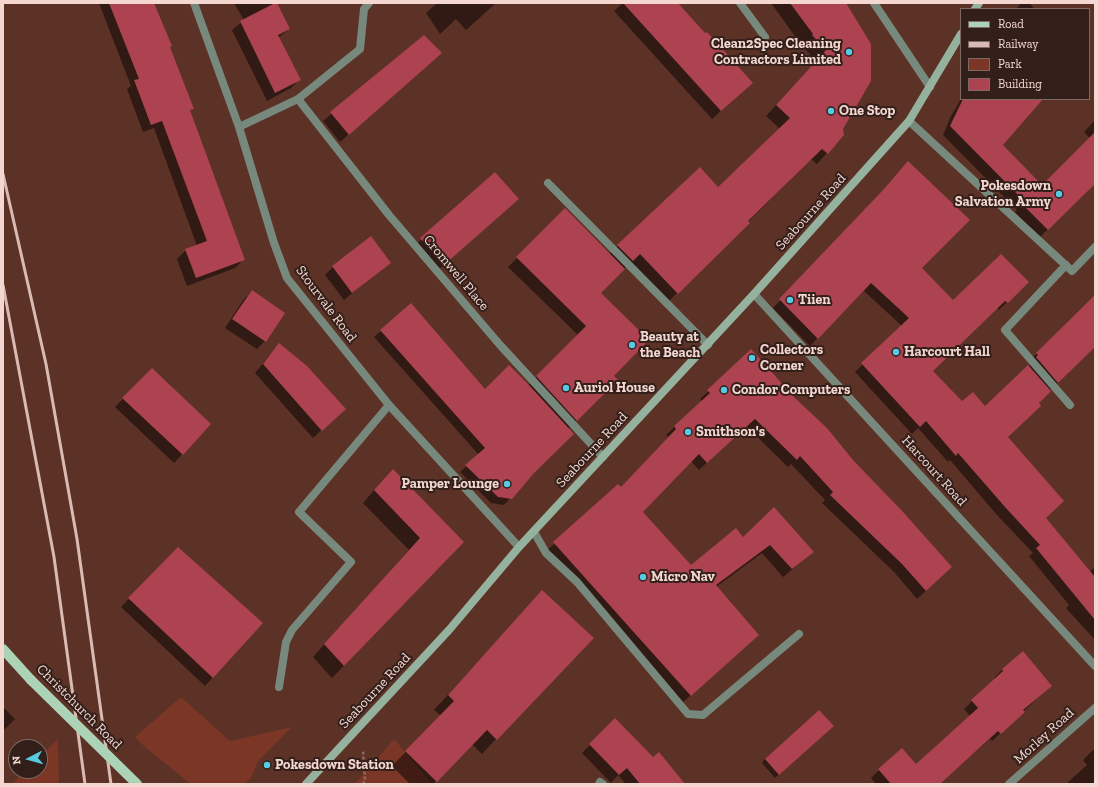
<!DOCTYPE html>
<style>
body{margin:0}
#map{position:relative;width:1098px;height:787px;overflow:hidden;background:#5c3126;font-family:"Zilla Slab",serif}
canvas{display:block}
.frame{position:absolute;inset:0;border:4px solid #f3d7d0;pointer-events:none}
.legend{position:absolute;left:960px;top:8px;width:130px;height:92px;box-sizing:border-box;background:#331f1a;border:1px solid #806963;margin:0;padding:5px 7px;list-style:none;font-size:12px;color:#f3d7d0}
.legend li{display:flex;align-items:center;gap:8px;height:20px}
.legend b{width:20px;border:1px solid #806963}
.north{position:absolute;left:8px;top:739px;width:40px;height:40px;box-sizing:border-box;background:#331f1a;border:1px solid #806963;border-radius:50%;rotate:264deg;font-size:11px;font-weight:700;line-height:16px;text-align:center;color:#f3d7d0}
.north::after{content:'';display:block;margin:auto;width:14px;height:18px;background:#57c9e2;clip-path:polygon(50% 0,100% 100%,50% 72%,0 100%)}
</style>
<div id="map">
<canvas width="1098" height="787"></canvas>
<div class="frame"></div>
<ul class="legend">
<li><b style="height:5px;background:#acd2b7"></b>Road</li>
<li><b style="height:5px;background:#d9bbb3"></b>Railway</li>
<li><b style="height:11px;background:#7b3626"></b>Park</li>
<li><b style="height:11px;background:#ad4251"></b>Building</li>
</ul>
<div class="north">N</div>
</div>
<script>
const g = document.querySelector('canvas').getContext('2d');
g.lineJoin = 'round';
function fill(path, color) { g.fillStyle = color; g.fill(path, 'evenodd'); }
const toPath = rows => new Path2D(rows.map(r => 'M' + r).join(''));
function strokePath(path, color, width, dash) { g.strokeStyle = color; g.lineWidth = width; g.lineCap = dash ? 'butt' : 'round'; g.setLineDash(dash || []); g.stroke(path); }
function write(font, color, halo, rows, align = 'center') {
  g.font = font + ' "Zilla Slab",serif'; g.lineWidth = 4; g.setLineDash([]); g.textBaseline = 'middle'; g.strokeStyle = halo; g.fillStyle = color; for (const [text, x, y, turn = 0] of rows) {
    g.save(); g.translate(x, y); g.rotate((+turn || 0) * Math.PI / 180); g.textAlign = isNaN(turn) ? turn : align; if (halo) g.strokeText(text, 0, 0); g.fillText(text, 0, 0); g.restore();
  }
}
const green = toPath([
 [181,697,230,741,292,727,258,761,251,778,244,784,191,784,146,748,135,737],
 [58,739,59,784,12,784,25,771,40,771,40,756],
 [394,739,432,784,355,784]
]);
const shadow = toPath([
 [99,3,153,3,192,108,190,111,243,260,235,268,187,286,177,259,186,250,197,246,154,128,143,132,127,89,131,86],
 [234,3,271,3,289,29,278,38,299,80,291,88,267,101,232,30,244,20],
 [437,3,496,3,466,30,456,19,440,34,426,13],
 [623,3,677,3,751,83,712,119,614,11],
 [771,3,845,3,843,135,817,164,811,159,667,303,629,264,600,293,612,376,616,380,568,429,533,473,504,505,491,503,460,472,479,455,374,337,381,331,485,390,527,386,578,335,508,267,565,210,609,254,700,169,718,189,780,129,766,116,816,61,802,46],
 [1021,3,1029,3,1035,9,1016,9],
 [424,37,432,61,340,142,323,121],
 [961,99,1042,99,1001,145,1041,186,1090,138,1084,132,1095,120,1095,183,1040,237,1015,212,1017,210,943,135,951,116],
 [495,174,509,207,435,273,413,247],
 [877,198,920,268,953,302,1028,282,999,310,997,308,932,371,962,403,985,407,1031,364,1029,361,1090,301,1095,300,1095,349,1093,348,1037,403,1007,437,1045,518,1089,572,1095,567,1095,640,1066,608,1069,605,1029,556,1033,553,997,515,950,460,948,462,918,428,912,434,855,372,902,326,863,290,810,346,773,308],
 [390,262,344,300,325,275,333,267],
 [252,291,265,341,257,349,225,328,244,299],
 [279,344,336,417,313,438,255,373],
 [751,351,943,575,917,599,894,572,822,503,825,500,791,464,788,467,746,426,699,470,691,461,642,512,690,566,743,538,813,552,783,577,762,553,716,587,750,643,682,703,546,551,621,488,669,437,666,435,702,401,700,399],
 [152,369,210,424,174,463,115,407],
 [381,482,462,542,332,678,313,657,409,550,363,503],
 [170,556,261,623,205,686,121,607],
 [542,592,496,739,482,754,472,744,433,784,410,784,392,766,441,716,434,710],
 [1023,652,1042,694,992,741,990,739,939,784,876,784,871,778,879,770,916,765,970,716,964,709,995,679,994,678,1002,670],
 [3,707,15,719,3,731],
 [615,720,653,758,684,784,626,784,618,775,611,783,582,753],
 [828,729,775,778,762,763,765,759],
 [1095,748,1095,784,1066,784,1087,765,1083,760]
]);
const building = toPath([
 [109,3,154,3,172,46,170,47,194,109,190,110,245,260,196,278,185,249,207,241,162,121,151,125,134,80,139,79],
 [275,3,277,3,290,29,278,35,301,80,275,93,240,21],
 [623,3,678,3,705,33,707,32,753,83,721,111],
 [790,3,846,3,871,44,871,81,843,129,844,135,828,154,822,149,748,221,750,223,678,294,640,254,633,261,617,245,700,167,718,187,790,118,776,105,826,50,812,35,813,34],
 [424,35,442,53,349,135,330,112],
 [963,99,1043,99,1003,145,1042,185,1095,132,1095,184,1048,230,1022,204,1024,201,950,126],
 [908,161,970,220,922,268,953,300,1001,254,1029,282,1008,303,1005,301,933,371,962,401,973,392,985,406,1028,365,1051,391,1039,403,1041,406,1008,437,1064,501,1046,518,1095,577,1095,620,1036,548,1040,545,1005,507,958,453,956,456,926,421,920,427,861,363,909,318,871,283,818,339,779,299,884,189],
 [495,172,519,199,444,265,420,238],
 [565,208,625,269,601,293,649,340,614,376,618,380,577,421,536,376,586,326,516,257],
 [371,236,391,263,352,293,332,266],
 [252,290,285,313,266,342,232,319],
 [1095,295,1095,347,1058,383,1036,357,1038,355,1036,353],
 [411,303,485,389,509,365,528,384,574,434,534,473,512,499,498,497,465,465,485,448,380,330],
 [279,343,307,366,346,409,322,431,263,364],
 [751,349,795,398,827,428,853,460,904,513,952,567,926,591,902,564,830,495,833,492,800,456,797,460,755,419,707,463,699,454,643,512,691,565,736,528,743,537,774,507,814,552,792,569,770,545,716,585,759,635,691,696,553,542,618,484,621,487,676,429,674,426,710,393,707,390],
 [152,368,211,424,183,455,122,398],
 [393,469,464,542,344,666,324,644,420,538,374,490],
 [178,547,263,623,213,678,128,598],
 [542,590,594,638,497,740,487,730,437,782,405,751,454,701,448,695],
 [1023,651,1052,686,1023,710,1025,712,1001,734,998,731,940,784,891,784,878,769,902,748,916,764,978,708,971,700,1003,671,1002,669],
 [819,710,834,726,779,775,765,759],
 [615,718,653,757,659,752,685,784,640,784,627,768,619,775,589,744]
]);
const path = toPath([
 [363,784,365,780,363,751]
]);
const lane = toPath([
 [740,3,765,37],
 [548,183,708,345],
 [1066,265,1005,330,1070,405],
 [534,532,546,553,577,582,688,714,703,715,799,634],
 [279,687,286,642,292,630,351,562,299,512,389,405]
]);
const street = toPath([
 [194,3,239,127,274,243,287,278,389,405,519,547],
 [874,3,930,87],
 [298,99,389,215,500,345,603,457],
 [909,121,1072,271,1095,247],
 [239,127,298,99,360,49,364,9,369,3],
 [754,294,1095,666],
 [599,784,600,782,603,784],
 [1009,784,1095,708]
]);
const secondary = toPath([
 [975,9,979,3],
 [306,784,449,630,519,547,754,294,909,121,961,34]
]);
const primary = toPath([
 [3,649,31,680]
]);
const rail = toPath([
 [3,174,46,364,77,539,111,784],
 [3,285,54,557,85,784]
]);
const primaryBridge = toPath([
 [31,680,137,784]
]);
const markers = [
 [849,52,4,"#57c9e2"],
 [831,111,4,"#57c9e2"],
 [1059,194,4,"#57c9e2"],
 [790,300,4,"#57c9e2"],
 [632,345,4,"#57c9e2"],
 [896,352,4,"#57c9e2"],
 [752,358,4,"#57c9e2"],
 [566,388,4,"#57c9e2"],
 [724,390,4,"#57c9e2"],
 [688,432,4,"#57c9e2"],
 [507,484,4,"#57c9e2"],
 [643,577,4,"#57c9e2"],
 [267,765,4,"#57c9e2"]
];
const poiNames = [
 ["Clean2Spec Cleaning",841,44,"right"],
 ["Contractors Limited",841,60,"right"],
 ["One Stop",839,111],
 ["Pokesdown",1051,186,"right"],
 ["Salvation Army",1051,202,"right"],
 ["Tiien",798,300],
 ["Beauty at",640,337],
 ["the Beach",640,353],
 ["Collectors",760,350],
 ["Corner",760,366],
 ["Harcourt Hall",904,352],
 ["Auriol House",574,388],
 ["Condor Computers",732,390],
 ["Smithson's",696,432],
 ["Pamper Lounge",499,484,"right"],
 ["Micro Nav",651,577],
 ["Pokesdown Station",275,765]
];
const streetNames = [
 ["Seabourne Road",811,212,-48],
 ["Cromwell Place",456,273,50],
 ["Stourvale Road",326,304,53],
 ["Seabourne Road",592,450,-47],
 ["Harcourt Road",934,471,48],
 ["Seabourne Road",375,691,-47],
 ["Christchurch Road",79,707,45],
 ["Morley Road",1044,736,-42]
];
fill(green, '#7b3626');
fill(shadow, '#0007');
fill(building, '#ad4251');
strokePath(path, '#916b61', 2.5, [3, 2]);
strokePath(lane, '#76897c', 8);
strokePath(street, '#76897c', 8);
strokePath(secondary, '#95b29e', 8);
strokePath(primary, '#acd2b7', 10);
strokePath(rail, '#d9bbb3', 3);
strokePath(primaryBridge, '#acd2b7', 10);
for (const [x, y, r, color] of markers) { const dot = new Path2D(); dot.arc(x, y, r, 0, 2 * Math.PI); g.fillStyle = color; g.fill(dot); strokePath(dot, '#331f1a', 1.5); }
write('bold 14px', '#f3d7d0', '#331f1a', poiNames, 'left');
write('14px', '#f3d7d0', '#331f1a', streetNames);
</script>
